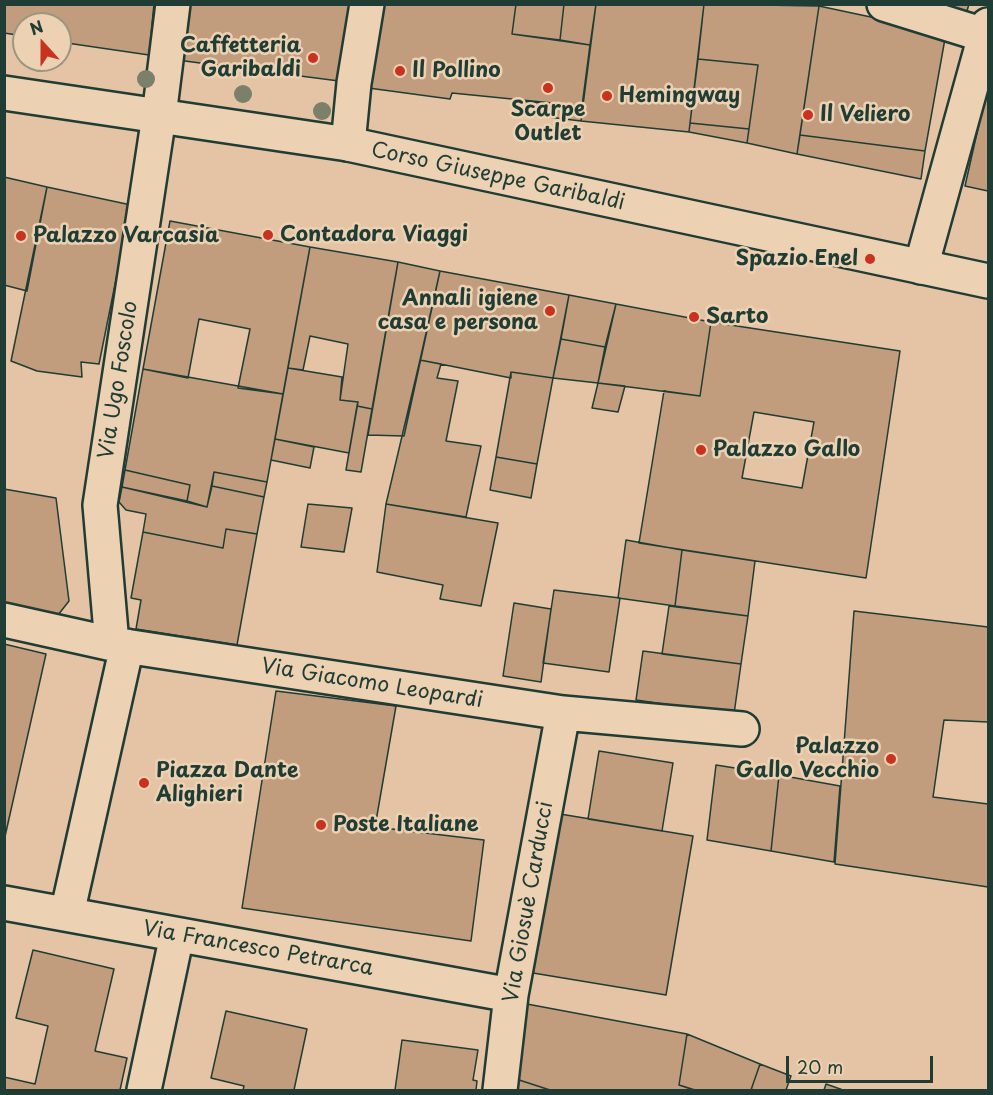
<!DOCTYPE html>
<meta charset="utf-8">
<style>
body{margin:0}
#map{position:relative;width:993px;height:1095px;overflow:hidden;background:#e4c4a5;font-family:"Playpen Sans",sans-serif}
canvas{display:block}
.frame{position:absolute;inset:0;border:6px solid #1f3d34;pointer-events:none}
.north{position:absolute;left:12px;top:12px;width:60px;height:60px;box-sizing:border-box;background:#ecd1b3;border:2px solid #9a9680;border-radius:50%;rotate:339deg;font-size:16px;font-weight:700;line-height:24px;text-align:center;color:#1f3d34}
.north::after{content:'';display:block;margin:auto;width:21px;height:27px;background:#c8321e;clip-path:polygon(50% 0,100% 100%,50% 72%,0 100%)}
.scale{position:absolute;left:786px;top:1056px;width:147px;height:27px;box-sizing:border-box;border:3px solid #1f3d34;border-top:0;padding-left:8px;font-size:18px;line-height:21px;white-space:nowrap;color:#1f3d34;-webkit-text-stroke:4px #ecd1b3;paint-order:stroke}
</style>
<div id="map">
<canvas width="993" height="1095"></canvas>
<div class="frame"></div>
<div class="north">N</div>
<div class="scale">20 m</div>
</div>
<script>
const g = document.querySelector('canvas').getContext('2d');
g.lineJoin = 'round';
function fill(path, color) { g.fillStyle = color; g.fill(path, 'evenodd'); }
const toPath = rows => new Path2D(rows.map(r => 'M' + r).join(''));
function strokePath(path, color, width, dash) { g.strokeStyle = color; g.lineWidth = width; g.lineCap = dash ? 'butt' : 'round'; g.setLineDash(dash || []); g.stroke(path); }
function write(font, color, halo, rows, align = 'center') {
  g.font = font + ' "Playpen Sans",sans-serif'; g.lineWidth = 5; g.setLineDash([]); g.textBaseline = 'middle'; g.strokeStyle = halo; g.fillStyle = color; for (const [text, x, y, turn = 0] of rows) {
    g.save(); g.translate(x, y); g.rotate((+turn || 0) * Math.PI / 180); g.textAlign = isNaN(turn) ? turn : align; if (halo) g.strokeText(text, 0, 0); g.fillText(text, 0, 0); g.restore();
  }
}
const building = toPath([
 [4,4,154,4,149,55,60,42,60,24,24,24,24,36,4,33,4,4],
 [182,4,352,4,339,81,177,60,182,4],
 [376,4,516,4,512,34,590,45,582,106,452,93,450,99,361,87,376,4],
 [516,4,564,4,560,40,512,34,516,4],
 [564,4,596,4,590,45,560,40,564,4],
 [596,4,704,4,689,132,581,121,596,4],
 [704,4,819,6,797,154,747,143,758,65,698,59,704,4],
 [920,4,969,4,965,18,920,4],
 [819,6,946,33,925,151,800,135,819,6],
 [698,59,758,65,749,129,690,123,698,59],
 [988,84,988,191,965,186,988,84],
 [518,101,582,106,581,121,516,113,518,101],
 [690,123,749,129,747,143,689,132,690,123],
 [800,135,925,151,921,179,797,154,800,135],
 [4,177,47,187,27,291,4,285,4,177],
 [47,187,131,205,99,364,81,362,82,377,37,371,11,361,47,187],
 [170,221,310,247,283,394,238,388,250,329,199,319,188,378,143,369,170,221],
 [310,247,398,262,372,409,357,406,358,402,340,400,348,344,310,336,303,370,288,368,310,247],
 [398,262,440,271,404,436,368,435,398,262],
 [440,271,569,295,553,378,511,372,511,378,420,360,440,271],
 [569,295,616,304,605,347,561,339,569,295],
 [616,304,711,322,700,396,598,383,616,304],
 [711,322,900,351,866,578,639,543,664,391,700,396,711,322],
 [754,412,814,422,802,488,742,478,754,412],
 [561,339,605,347,598,383,553,378,561,339],
 [420,360,441,364,437,378,458,381,446,441,481,446,466,517,386,504,420,360],
 [288,368,342,377,340,400,358,402,349,453,275,439,288,368],
 [143,369,283,394,267,482,214,472,207,507,187,501,190,485,125,470,143,369],
 [511,372,553,378,537,464,496,457,511,372],
 [598,383,625,386,618,412,592,408,598,383],
 [357,406,372,409,361,472,346,470,357,406],
 [275,439,314,447,310,468,271,460,275,439],
 [496,457,537,464,531,498,490,490,496,457],
 [125,470,190,485,187,501,122,487,125,470],
 [214,472,267,482,264,497,212,486,214,472],
 [212,486,264,497,257,534,226,529,223,548,143,532,146,514,126,510,119,502,122,487,207,507,212,486],
 [4,489,56,498,69,601,58,615,4,604,4,489],
 [308,504,352,508,344,552,301,547,308,504],
 [386,504,498,523,481,606,440,599,443,585,377,572,386,504],
 [226,529,257,534,237,645,136,629,141,600,131,598,143,532,223,548,226,529],
 [626,540,682,550,675,606,618,598,626,540],
 [682,550,755,561,748,616,675,606,682,550],
 [554,590,620,598,609,672,543,663,554,590],
 [514,603,551,609,541,682,503,676,514,603],
 [669,606,748,616,741,664,662,654,669,606],
 [854,611,988,627,988,722,944,720,933,797,988,804,988,887,835,864,854,611],
 [4,644,46,654,4,841,4,644],
 [643,651,741,664,734,714,636,700,643,651],
 [276,691,396,706,375,827,484,840,471,941,242,908,276,691],
 [599,751,673,763,662,831,588,819,599,751],
 [716,765,779,775,771,851,707,840,716,765],
 [779,775,840,786,834,862,771,851,779,775],
 [560,814,693,836,666,995,533,973,560,814],
 [33,950,114,969,95,1051,127,1058,120,1090,4,1090,4,1077,35,1084,48,1026,16,1018,33,950],
 [527,1004,687,1034,679,1085,694,1090,550,1090,516,1079,527,1004],
 [226,1011,307,1029,294,1090,243,1090,244,1086,211,1078,226,1011],
 [687,1034,760,1064,751,1090,695,1090,679,1085,687,1034],
 [402,1040,478,1050,473,1080,477,1081,476,1090,395,1090,402,1040],
 [760,1064,791,1076,786,1090,751,1090,760,1064],
 [516,1079,550,1090,514,1090,516,1079],
 [826,1084,843,1090,824,1090,826,1084]
]);
const minor = toPath([
 [884,4,984,35],
 [348,144,354,83,367,4],
 [921,267,988,25],
 [4,620,112,644,563,713,742,729],
 [112,644,100,505,159,116,173,4],
 [4,903,511,995],
 [67,914,127,646],
 [144,1090,177,935],
 [500,1090,511,995,563,713]
]);
const major = toPath([
 [4,93,348,144,988,281]
]);
const trees = [
 [146,79],
 [243,94],
 [322,111]
];
const markers = [
 [313,58,6,"#c8321e"],
 [400,71,6,"#c8321e"],
 [548,88,6,"#c8321e"],
 [607,96,6,"#c8321e"],
 [808,115,6,"#c8321e"],
 [268,235,6,"#c8321e"],
 [21,236,6,"#c8321e"],
 [870,259,6,"#c8321e"],
 [550,311,6,"#c8321e"],
 [694,317,6,"#c8321e"],
 [701,450,6,"#c8321e"],
 [891,759,6,"#c8321e"],
 [144,783,6,"#c8321e"],
 [321,825,6,"#c8321e"]
];
const poiNames = [
 ["Caffetteria",301,46,"right"],
 ["Garibaldi",301,70,"right"],
 ["Il Pollino",412,71],
 ["Hemingway",619,96],
 ["Scarpe",548,110,"center"],
 ["Outlet",548,134,"center"],
 ["Il Veliero",820,115],
 ["Contadora Viaggi",280,235],
 ["Palazzo Varcasia",33,236],
 ["Spazio Enel",858,259,"right"],
 ["Annali igiene",538,299,"right"],
 ["casa e persona",538,323,"right"],
 ["Sarto",706,317],
 ["Palazzo Gallo",713,450],
 ["Palazzo",879,747,"right"],
 ["Gallo Vecchio",879,771,"right"],
 ["Piazza Dante",156,771],
 ["Alighieri",156,795],
 ["Poste Italiane",333,825]
];
const streetNames = [
 ["Corso Giuseppe Garibaldi",498,177,12],
 ["Via Ugo Foscolo",119,380,-81],
 ["Via Giacomo Leopardi",372,684,9],
 ["Via Giosuè Carducci",529,902,-80],
 ["Via Francesco Petrarca",258,949,10]
];
fill(building, '#c19c7d');
strokePath(building, '#1f3d34', 1.5);
strokePath(minor, '#1f3d34', 38);
strokePath(major, '#1f3d34', 38);
strokePath(minor, '#ecd1b3', 33);
strokePath(major, '#ecd1b3', 33);
g.fillStyle = '#7c7f6a';
for (const [x, y] of trees) { g.beginPath(); g.arc(x, y, 9, 0, 2 * Math.PI); g.fill(); }
for (const [x, y, r, color] of markers) { const dot = new Path2D(); dot.arc(x, y, r, 0, 2 * Math.PI); g.fillStyle = color; g.fill(dot); strokePath(dot, '#ecd1b3', 2); }
write('bold 21px', '#1f3d34', '#ecd1b3', poiNames, 'left');
write('21px', '#1f3d34', '#ecd1b3', streetNames);
</script>
